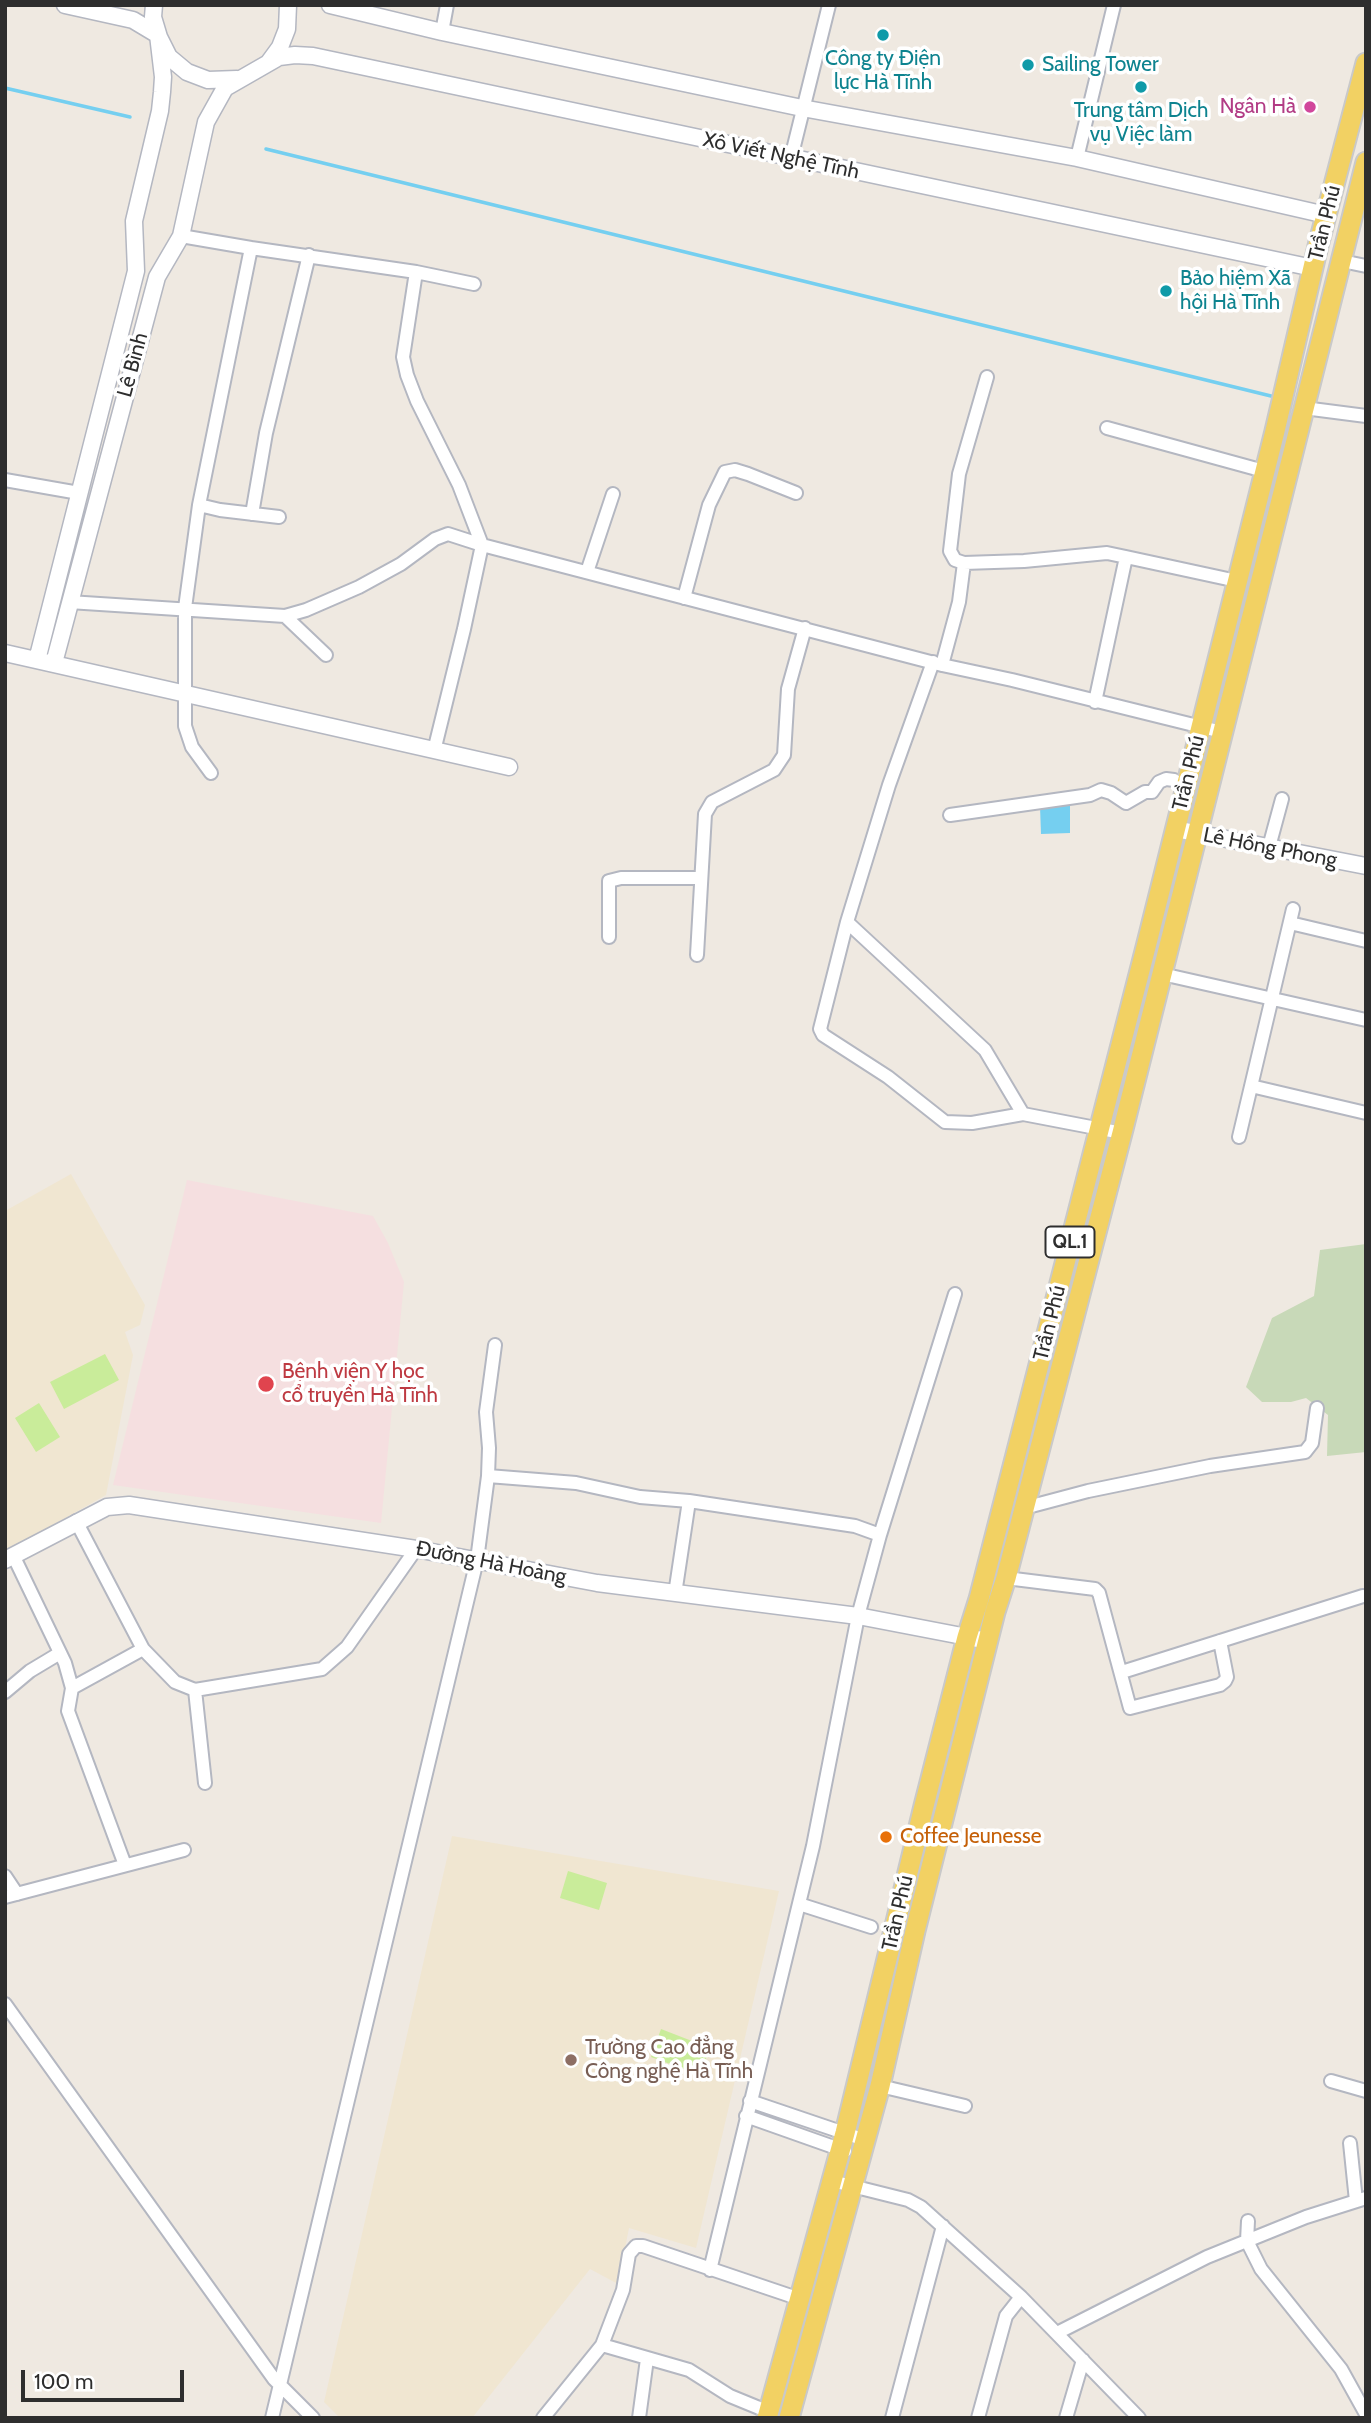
<!DOCTYPE html>
<meta charset="utf-8">
<style>
body{margin:0}
#map{position:relative;width:1371px;height:2423px;overflow:hidden;background:#efe9e1;font-family:Cabin,sans-serif}
canvas{display:block}
.frame{position:absolute;inset:0;border:7px solid #2e2e2e;pointer-events:none}
.scale{position:absolute;left:21px;top:2370px;width:163px;height:32px;box-sizing:border-box;border:4px solid #2e2e2e;border-top:0;padding-left:9px;font-size:21px;line-height:24px;white-space:nowrap;color:#2e2e2e;-webkit-text-stroke:5px #fff;paint-order:stroke}
</style>
<div id="map">
<canvas width="1371" height="2423"></canvas>
<div class="frame"></div>
<div class="scale">100 m</div>
</div>
<script>
const g = document.querySelector('canvas').getContext('2d');
g.lineJoin = 'round';
function fill(path, color) { g.fillStyle = color; g.fill(path, 'evenodd'); }
const toPath = rows => new Path2D(rows.map(r => 'M' + r).join(''));
function strokePath(path, color, width, dash) { g.strokeStyle = color; g.lineWidth = width; g.lineCap = dash ? 'butt' : 'round'; g.setLineDash(dash || []); g.stroke(path); }
function write(font, color, halo, rows, align = 'center') {
  g.font = font + ' Cabin,sans-serif'; g.lineWidth = 7; g.setLineDash([]); g.textBaseline = 'middle'; g.strokeStyle = halo; g.fillStyle = color; for (const [text, x, y, turn = 0] of rows) {
    g.save(); g.translate(x, y); g.rotate((+turn || 0) * Math.PI / 180); g.textAlign = isNaN(turn) ? turn : align; if (halo) g.strokeText(text, 0, 0); g.fillText(text, 0, 0); g.restore();
  }
}
const education = toPath([
 [71,1174,145,1305,140,1325,125,1332,133,1355,106,1495,5,1552,5,1211],
 [452,1836,779,1891,696,2248,629,2228,618,2284,590,2269,472,2418,340,2418,324,2402]
]);
const medical = toPath([
 [187,1180,373,1216,388,1243,404,1282,381,1523,113,1485]
]);
const cemetery = toPath([
 [1366,1244,1366,1452,1327,1456,1328,1415,1306,1398,1291,1402,1262,1402,1246,1387,1272,1318,1314,1296,1320,1250]
]);
const pitch = toPath([
 [105,1354,119,1380,64,1409,50,1382],
 [39,1403,60,1437,36,1452,15,1418],
 [568,1871,607,1883,599,1910,560,1898],
 [661,2029,710,2048,700,2075,651,2057]
]);
const water = toPath([
 [1070,802,1070,833,1041,834,1040,806]
]);
const stream = toPath([
 [5,88,130,117],
 [266,149,1275,397]
]);
const minor = toPath([
 [442,32,447,5],
 [791,158,829,5],
 [1077,158,1114,5],
 [181,236,251,248,199,505,185,608,185,726,192,747,211,773],
 [251,248,416,272,474,284],
 [1342,261,1366,266],
 [416,272,403,357,407,375,417,401,459,485,482,545,942,665,1012,680,1222,732],
 [987,377,959,474,950,551,955,560,964,563,1024,561,1107,553,1126,557],
 [1304,408,1366,416],
 [1107,428,1264,471],
 [5,480,79,493],
 [199,505,220,510,279,517],
 [252,514,266,433,309,255],
 [587,572,613,494],
 [684,598,709,505,725,472,735,470,748,474,796,493],
 [69,602,285,616,306,610,359,587,401,564,435,539,448,534,482,545,464,629,434,751],
 [285,616,326,655],
 [933,662,889,785,847,922,985,1050,1023,1114,1122,1133],
 [942,665,959,602,964,563],
 [1095,702,1126,557,1237,581],
 [950,815,1090,795,1101,790,1111,793,1126,803,1145,792,1152,792,1159,782,1166,779,1174,780,1185,787],
 [1269,847,1282,799],
 [847,922,820,1029,823,1035,888,1077,945,1122,972,1123,1023,1114],
 [1290,923,1366,941],
 [609,937,609,881,621,878,701,878],
 [697,955,705,814,712,802,774,770,784,755,788,689,805,628],
 [1162,974,1366,1020],
 [1251,1086,1366,1113],
 [1239,1137,1293,909],
 [488,1476,576,1483,640,1497,689,1501,855,1526,880,1535],
 [1024,1508,1088,1491,1210,1466,1305,1452,1312,1443,1317,1408],
 [76,1521,143,1649,175,1682,195,1690,322,1669,347,1647,416,1549],
 [13,1555,65,1663,72,1688,68,1711,125,1865],
 [1006,1578,1095,1589,1099,1593,1130,1708,1220,1685,1225,1681,1227,1677,1220,1641],
 [675,1594,689,1501],
 [1122,1672,1363,1596],
 [72,1688,143,1649],
 [195,1690,205,1783],
 [5,1692,30,1671,60,1653],
 [5,1876,17,1894],
 [5,1897,184,1850],
 [799,1904,871,1927],
 [5,2004,274,2379,313,2418],
 [1331,2081,1366,2091],
 [880,2086,965,2106],
 [750,2101,865,2140],
 [746,2116,845,2151],
 [1350,2143,1356,2201],
 [832,2181,908,2200,921,2207,1021,2297,1139,2418],
 [1248,2221,1247,2241,1261,2269,1341,2369,1366,2414],
 [710,2270,813,1846,858,1616,880,1535,955,1294],
 [1057,2333,1207,2257,1306,2217,1366,2198],
 [602,2345,689,2370,730,2396,769,2412],
 [272,2418,477,1560,488,1476,489,1448,486,1412,495,1345],
 [543,2418,602,2345,623,2290,629,2254,636,2246,643,2246,800,2299],
 [639,2418,647,2359],
 [892,2418,943,2226],
 [978,2418,1006,2316,1021,2297],
 [1066,2418,1083,2360]
]);
const tertiary = toPath([
 [154,5,153,17,159,37,169,57,187,72,208,80,237,79],
 [330,5,442,32,802,108,1077,158,1326,215],
 [269,62,280,47,287,29,288,5],
 [5,653,509,767],
 [37,660,136,271,134,221,160,111,162,92,163,77,158,35,133,20,65,5],
 [54,663,157,277,181,236,206,122,225,88,279,57,295,55,313,56,1313,268],
 [1175,829,1366,866],
 [5,1560,107,1507,129,1505,416,1549,597,1583,858,1616,988,1641]
]);
const primary = toPath([
 [767,2418,845,2133,924,1806,967,1637,979,1599,1146,947,1275,431,1318,246,1366,63],
 [789,2418,880,2086,915,1931,995,1612,1006,1578,1122,1133,1366,162]
]);
const markers = [
 [883,35,7,"#0f9aa8"],
 [1028,65,7,"#0f9aa8"],
 [1141,87,7,"#0f9aa8"],
 [1310,107,7,"#d1479c"],
 [1166,291,7,"#0f9aa8"],
 [266,1384,9,"#e0444e"],
 [886,1837,7,"#e8710a"],
 [571,2060,7,"#8d6e63"]
];
const shields = [
 [1070,1242,49]
];
const shieldNames = [
 ["QL.1",1070,1242]
];
const cultureNames = [
 ["Công ty Điện",883,59],
 ["lực Hà Tĩnh",883,83],
 ["Sailing Tower",1042,65,"left"],
 ["Trung tâm Dịch",1141,111],
 ["vụ Việc làm",1141,135],
 ["Bảo hiệm Xã",1180,279,"left"],
 ["hội Hà Tĩnh",1180,303,"left"]
];
const hotelNames = [
 ["Ngân Hà",1296,107]
];
const streetNames = [
 ["Xô Viết Nghệ Tĩnh",781,156,12],
 ["Trần Phú",1325,223,-76],
 ["Lê Bình",133,365,-75],
 ["Trần Phú",1189,773,-76],
 ["Lê Hồng Phong",1270,848,11],
 ["Trần Phú",1050,1323,-76],
 ["Đường Hà Hoàng",491,1563,11],
 ["Trần Phú",898,1913,-77]
];
const healthNames = [
 ["Bệnh viện Y học",282,1372],
 ["cổ truyền Hà Tĩnh",282,1396]
];
const foodNames = [
 ["Coffee Jeunesse",900,1837]
];
const educationNames = [
 ["Trường Cao đẳng",585,2048],
 ["Công nghệ Hà Tĩnh",585,2072]
];
fill(education, '#f0e6d1');
fill(medical, '#f5dfe0');
fill(cemetery, '#c8d9b8');
fill(pitch, '#c9ec9a');
fill(water, '#75cff0');
strokePath(stream, '#75cff0', 3.5);
strokePath(minor, '#b4b7c1', 16);
strokePath(tertiary, '#b4b7c1', 19);
strokePath(primary, '#c9c9c9', 23);
strokePath(minor, '#fff', 12);
strokePath(tertiary, '#fff', 16);
strokePath(primary, '#f2d163', 19);
for (const [x, y, r, color] of markers) { const dot = new Path2D(); dot.arc(x, y, r, 0, 2 * Math.PI); g.fillStyle = color; g.fill(dot); strokePath(dot, '#fff', 2.5); }
for (const [x, y, w] of shields) { const box = new Path2D(); box.roundRect(x - w / 2, y - 15.5, w, 31, 5); g.fillStyle = '#fff'; g.fill(box); strokePath(box, '#2e2e2e', 2); }
write('bold 19px', '#2e2e2e', null, shieldNames);
write('21px', '#0d838f', '#fff', cultureNames);
write('21px', '#b23c85', '#fff', hotelNames, 'right');
write('21px', '#2e2e2e', '#fff', streetNames);
write('21px', '#be3a42', '#fff', healthNames, 'left');
write('21px', '#c56008', '#fff', foodNames, 'left');
write('21px', '#785e54', '#fff', educationNames, 'left');
</script>
